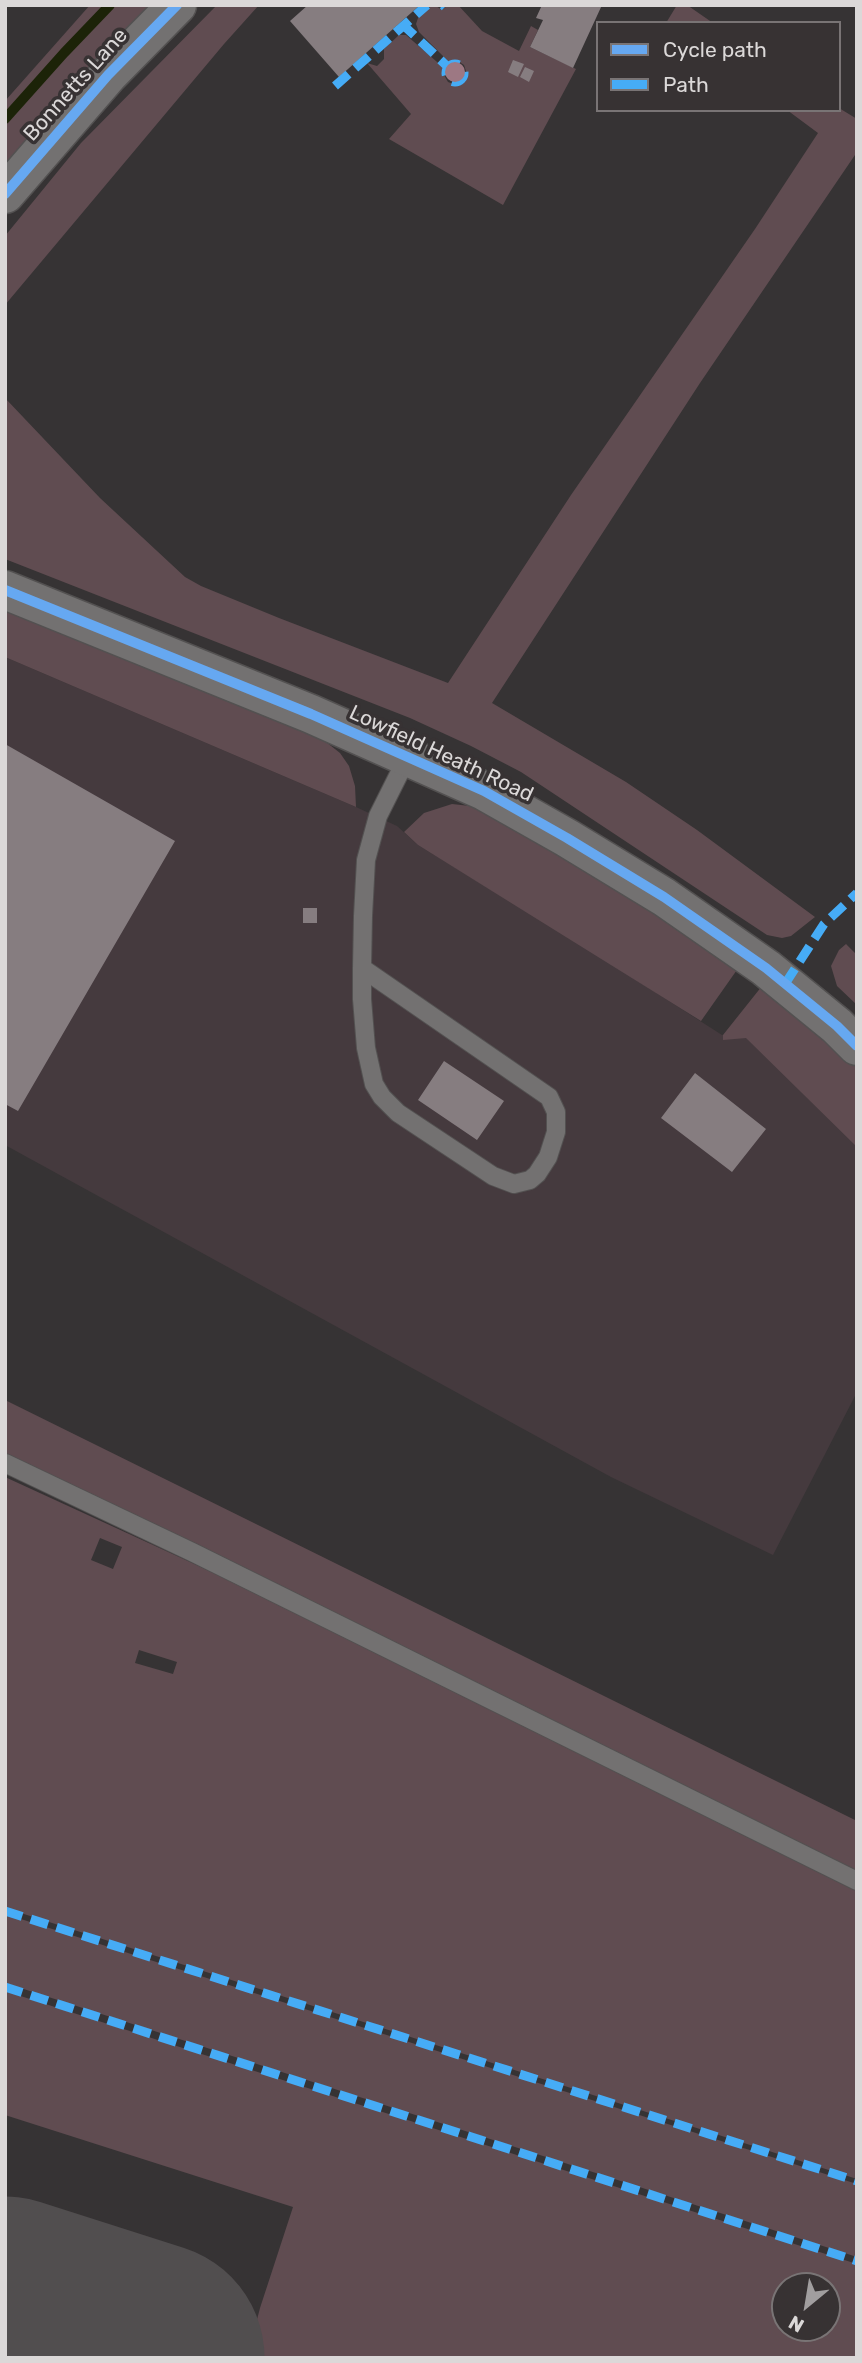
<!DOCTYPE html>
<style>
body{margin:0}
#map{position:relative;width:862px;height:2363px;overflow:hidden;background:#363334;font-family:Rubik,sans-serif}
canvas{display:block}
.frame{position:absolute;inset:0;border:7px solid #dbd8d8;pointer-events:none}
.legend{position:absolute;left:596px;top:21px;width:245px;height:91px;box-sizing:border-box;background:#373233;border:2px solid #797475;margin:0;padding:9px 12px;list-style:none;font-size:21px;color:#dbd8d8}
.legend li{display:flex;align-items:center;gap:14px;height:35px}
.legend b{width:35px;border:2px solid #797475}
.north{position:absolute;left:771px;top:2272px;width:70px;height:70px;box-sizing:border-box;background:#373233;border:2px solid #797475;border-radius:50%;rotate:210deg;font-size:19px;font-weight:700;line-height:28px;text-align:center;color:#dbd8d8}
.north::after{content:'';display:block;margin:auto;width:24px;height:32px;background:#a19e9f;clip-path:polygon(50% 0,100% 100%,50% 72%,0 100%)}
</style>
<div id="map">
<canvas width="862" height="2363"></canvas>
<div class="frame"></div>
<ul class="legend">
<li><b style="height:9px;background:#66a8f1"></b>Cycle path</li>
<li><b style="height:9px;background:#46acf6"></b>Path</li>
</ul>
<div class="north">N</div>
</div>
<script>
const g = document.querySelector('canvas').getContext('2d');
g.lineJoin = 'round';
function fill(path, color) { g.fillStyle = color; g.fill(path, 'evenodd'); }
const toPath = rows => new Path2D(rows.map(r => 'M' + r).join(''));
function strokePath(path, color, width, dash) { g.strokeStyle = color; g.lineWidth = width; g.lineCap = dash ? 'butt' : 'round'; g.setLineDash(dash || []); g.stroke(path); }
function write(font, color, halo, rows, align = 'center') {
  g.font = font + ' Rubik,sans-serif'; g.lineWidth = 7; g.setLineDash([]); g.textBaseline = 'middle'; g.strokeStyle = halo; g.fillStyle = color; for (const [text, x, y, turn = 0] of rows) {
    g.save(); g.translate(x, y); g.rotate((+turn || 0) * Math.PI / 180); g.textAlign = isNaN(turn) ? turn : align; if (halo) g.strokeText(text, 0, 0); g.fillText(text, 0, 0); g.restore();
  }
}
const built = toPath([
 [5,657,356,807,397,826,418,845,580,944,722,1035,748,1035,857,1139,857,1392,773,1555,611,1477,5,1145]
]);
const green = toPath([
 [90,5,152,5,5,166,5,101],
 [217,5,259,5,224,44,5,305,5,236,81,143],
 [448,5,458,5,482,31,519,51,531,26,538,30,530,47,576,69,503,205,389,139,411,114,367,63,377,66,384,59,384,49,399,35,406,35,444,68,444,75,448,82,456,85,462,83,467,74,464,65,458,61,449,62,419,32,416,24,418,18,431,6,436,6,442,10],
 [677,5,687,5,713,23,666,23],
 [839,108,857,119,857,152,700,383,492,703,626,782,697,830,815,917,791,936,782,938,767,935,521,772,471,746,410,718,5,559,5,398,100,498,185,577,201,586,279,618,448,683,571,495,755,229,818,133,787,110,839,110],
 [5,603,321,738,340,753,349,766,355,786,356,807,5,657],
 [452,804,470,806,551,847,739,967,701,1021,418,845,404,832,424,813],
 [846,944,857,955,857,1005,837,986,831,966,839,950],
 [762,986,819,1032,857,1068,857,1147,746,1038,723,1040,723,1035],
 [5,1400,857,1821,857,1871,172,1533,5,1454],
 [5,1477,214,1573,857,1890,857,2179,5,1908],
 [100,1538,122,1547,113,1569,91,1560],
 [139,1650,177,1662,173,1674,135,1663],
 [5,1914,857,2184,857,2257,5,1983],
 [5,1991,857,2264,857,2358,247,2358,260,2308,293,2207,5,2115],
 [785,2286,827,2286,827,2328,785,2328]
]);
const stream = toPath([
 [5,119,64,53,110,5]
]);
const taxiway = toPath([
 [5,2320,49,2339,82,2358]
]);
const runway = toPath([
 [5,2312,149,2358]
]);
const building = toPath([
 [308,5,420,5,339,77,290,21],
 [542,5,602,5,573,68,530,47,543,20,536,18],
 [513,60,524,64,518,77,508,72],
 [525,67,534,71,529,82,520,77],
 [5,744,175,841,18,1111,5,1104],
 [303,908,317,908,317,923,303,923],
 [444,1061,504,1101,477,1140,418,1100],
 [695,1073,766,1129,732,1172,661,1118]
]);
const service = toPath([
 [362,968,549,1097,556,1112,556,1132,548,1157,537,1174,530,1180,514,1184,493,1176,398,1113,382,1097,374,1084,366,1048,362,999,362,968,363,916,366,860,378,816,408,756],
 [5,1463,192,1552,857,1881]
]);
const tertiary = toPath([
 [5,194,108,75,177,5],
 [5,590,311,714,484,791,567,838,664,897,766,968,837,1026,857,1046]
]);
const quiet = toPath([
 [443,5,445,7],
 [401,23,448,67],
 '446 73a9 9 0 1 1 18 0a9 9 0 1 1-18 0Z',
 [335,86,427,5],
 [785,984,824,924,857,893],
 [5,1911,857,2181],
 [5,1987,857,2261]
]);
const cycleway = toPath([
 [5,194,108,75,177,5],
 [5,590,311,714,484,791,567,838,664,897,766,968,837,1026,857,1046]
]);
const trees = [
 [455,72]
];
const streetNames = [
 ["Bonnetts Lane",76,85,-48],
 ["Lowfield Heath Road",441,754,25]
];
fill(built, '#453a3e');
fill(green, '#604c51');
strokePath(stream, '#1c2308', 10);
strokePath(taxiway, '#514e4f', 93);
strokePath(runway, '#514e4f', 231);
fill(building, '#867d80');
strokePath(service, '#535151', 20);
strokePath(tertiary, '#535151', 41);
strokePath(service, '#737171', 18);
strokePath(tertiary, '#737171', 38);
strokePath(quiet, '#46acf6', 9, [18, 9]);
strokePath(cycleway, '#66a8f1', 10);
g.fillStyle = '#9d7883';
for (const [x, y] of trees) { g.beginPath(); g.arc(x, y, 10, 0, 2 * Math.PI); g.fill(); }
write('21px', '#dbd8d8', '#373233', streetNames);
</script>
